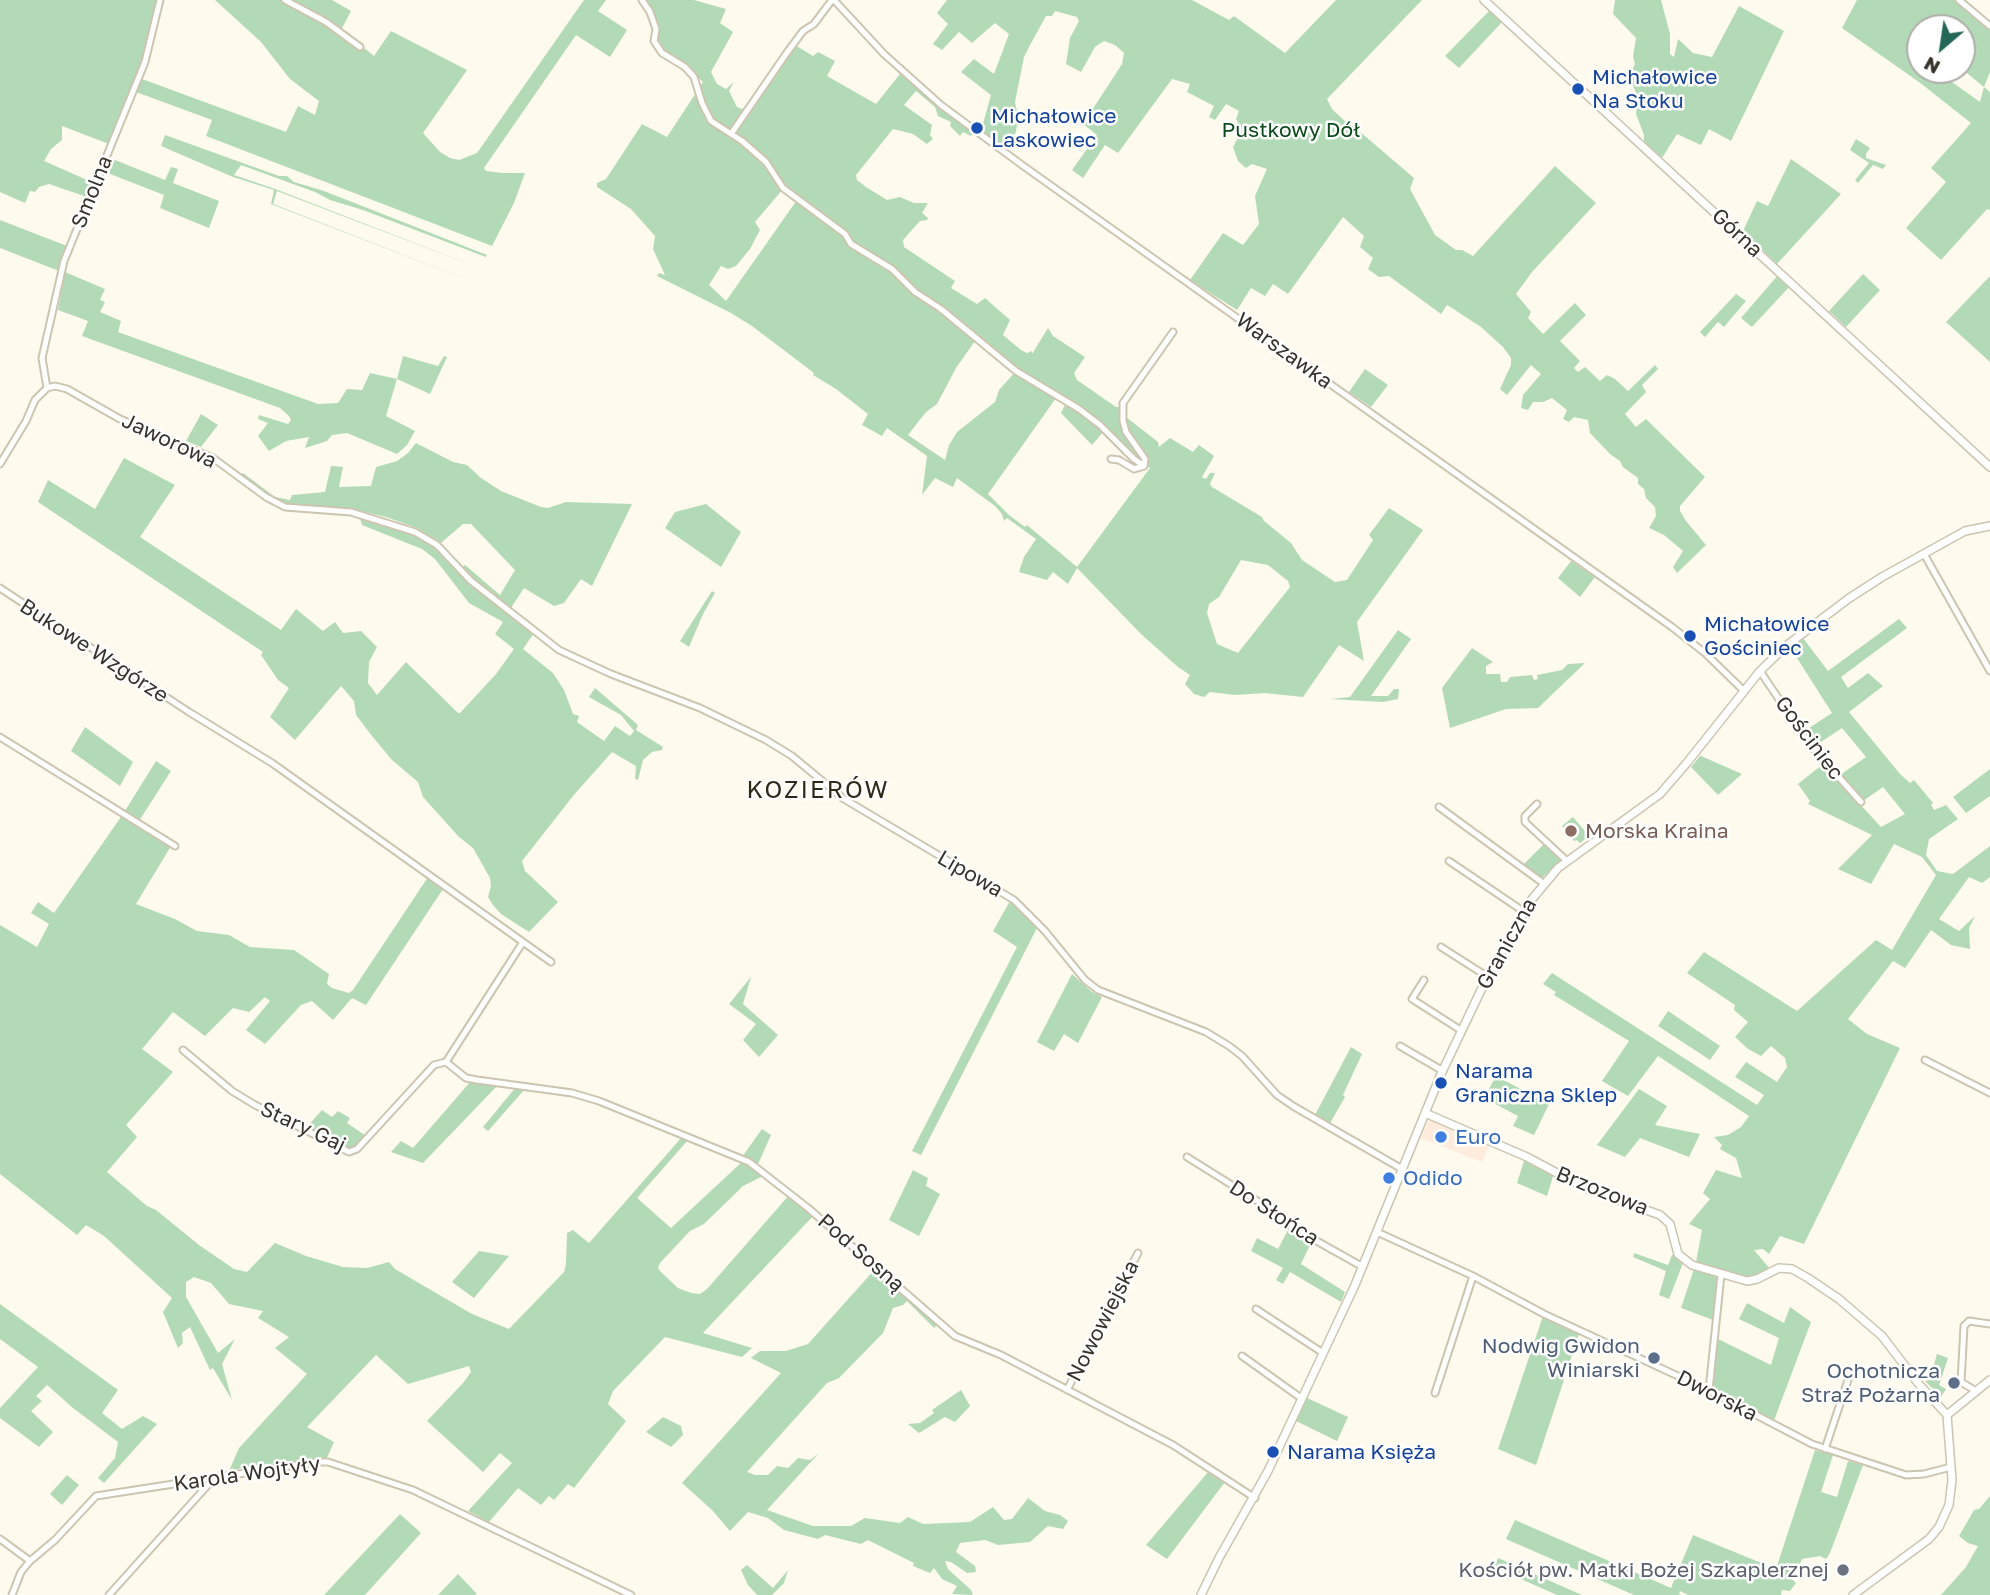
<!DOCTYPE html>
<meta charset="utf-8">
<style>
body{margin:0}
#map{position:relative;width:1990px;height:1595px;overflow:hidden;background:#fefaed;font-family:"Golos Text",sans-serif}
canvas{display:block}
.north{position:absolute;left:1906px;top:14px;width:70px;height:70px;box-sizing:border-box;background:#fff;border:2px solid #afadaa;border-radius:50%;rotate:209deg;font-size:19px;font-weight:700;line-height:28px;text-align:center;color:#36332b}
.north::after{content:'';display:block;margin:auto;width:24px;height:32px;background:#256757;clip-path:polygon(50% 0,100% 100%,50% 72%,0 100%)}
</style>
<div id="map">
<canvas width="1990" height="1595"></canvas>
<div class="north">N</div>
</div>
<script>
const g = document.querySelector('canvas').getContext('2d');
g.lineJoin = 'round';
function fill(path, color) { g.fillStyle = color; g.fill(path, 'evenodd'); }
const toPath = rows => new Path2D(rows.map(r => 'M' + r).join(''));
function strokePath(path, color, width, dash) { g.strokeStyle = color; g.lineWidth = width; g.lineCap = dash ? 'butt' : 'round'; g.setLineDash(dash || []); g.stroke(path); }
function write(font, color, halo, rows, align = 'center') {
  g.font = font + ' "Golos Text",sans-serif'; g.lineWidth = 5; g.setLineDash([]); g.textBaseline = 'middle'; g.strokeStyle = halo; g.fillStyle = color; for (const [text, x, y, turn = 0] of rows) {
    g.save(); g.translate(x, y); g.rotate((+turn || 0) * Math.PI / 180); g.textAlign = isNaN(turn) ? turn : align; if (halo) g.strokeText(text, 0, 0); g.fillText(text, 0, 0); g.restore();
  }
}
const commercial = toPath([
 [1429,1119,1489,1145,1482,1162,1421,1138]
]);
const green = toPath([
 [0,0,157,0,139,71,109,144,62,126,62,140,51,149,44,161,94,183,87,197,49,184,39,187,35,192,30,191,25,203,0,192],
 [215,0,281,0,324,24,361,49,363,47,374,56,391,31,467,70,423,133,440,152,450,158,459,160,477,153,584,0,606,0,598,11,627,30,610,57,576,35,484,168,486,171,502,173,525,173,514,203,492,246,206,136,212,120,136,92,142,79,286,132,298,106,315,115,319,101,290,79,261,42],
 [288,0,332,0,351,11,341,30],
 [643,0,694,0,726,9,720,23,733,32,711,72,717,84,726,89,734,82,729,91,737,107,742,109,748,104,753,104,795,45,813,56,818,52,835,61,827,76,876,104,900,74,878,49,919,89,973,133,971,136,963,132,960,136,950,126,951,122,938,116,935,107,916,91,904,105,932,125,930,135,933,139,927,144,913,134,893,129,856,175,857,180,866,187,887,200,900,197,914,203,928,203,922,213,928,218,927,220,920,221,903,240,904,247,955,281,951,288,977,304,985,298,1010,320,1003,335,1021,350,1027,353,1032,351,1032,354,1048,328,1053,336,1085,357,1074,373,1077,380,1116,407,1119,407,1138,379,1127,401,1126,417,1158,442,1159,447,1170,438,1193,452,1199,445,1214,456,1202,477,1206,479,1210,473,1215,473,1210,484,1212,487,1262,517,1264,521,1291,543,1302,560,1335,582,1347,580,1373,540,1369,535,1389,508,1423,530,1357,622,1364,661,1339,645,1303,697,1265,693,1235,695,1210,692,1204,697,1194,694,1185,684,1190,675,1178,667,1141,634,1077,568,1068,584,1053,572,1047,580,1019,572,1024,557,1036,539,1007,518,1004,521,1002,514,995,506,957,478,953,487,935,478,922,495,927,456,887,428,882,436,862,425,868,414,836,389,813,375,814,373,752,326,731,313,657,276,659,273,665,275,653,249,655,236,631,209,597,187,597,183,606,179,642,124,667,137,703,82,656,42,658,29,652,10],
 [783,189,797,200,726,301,709,285,721,266,728,269,736,266,750,249,760,230,755,222],
 [975,341,1016,371,999,390,995,402,957,432,949,445,945,460,908,435,926,412,937,404,956,368],
 [1056,398,1065,405,1061,413,1092,445,1104,431,1150,468,1077,567,1027,525,1025,527,1009,515,988,494],
 [1241,560,1268,565,1288,581,1290,587,1238,653,1217,644,1207,613,1209,604,1219,597],
 [947,0,1192,0,1229,20,1234,16,1285,53,1336,0,1422,0,1327,99,1332,109,1346,122,1349,134,1353,136,1359,131,1414,178,1410,189,1435,235,1456,250,1462,250,1473,256,1555,166,1596,203,1532,272,1516,294,1531,312,1528,318,1543,334,1575,303,1586,315,1560,341,1580,361,1574,368,1578,372,1585,367,1600,381,1607,375,1615,379,1628,391,1655,365,1658,369,1642,385,1646,392,1625,414,1636,427,1646,419,1705,477,1680,506,1680,511,1686,521,1706,545,1677,573,1673,567,1683,551,1664,535,1649,528,1656,516,1655,507,1646,498,1644,489,1638,484,1638,478,1623,467,1620,461,1610,454,1590,433,1588,420,1574,417,1569,422,1563,419,1567,410,1552,398,1543,402,1533,402,1528,410,1521,408,1523,395,1541,374,1531,365,1507,395,1500,389,1511,365,1511,358,1503,347,1481,327,1452,308,1447,305,1441,314,1389,276,1379,277,1368,269,1373,258,1360,247,1364,236,1343,217,1288,294,1273,284,1265,296,1251,288,1237,310,1190,280,1223,233,1243,245,1259,224,1255,196,1267,169,1252,164,1246,168,1238,161,1233,147,1242,130,1236,119,1239,111,1226,104,1215,120,1209,117,1214,106,1187,92,1190,84,1172,79,1118,153,1105,145,1083,178,1072,170,1097,135,1083,124,1122,64,1124,53,1115,45,1104,41,1095,47,1081,72,1066,64,1070,38,1079,21,1077,17,1055,11,1052,16,1046,16,1029,47,1024,57,1015,102,1018,116,1016,132,1006,149,981,131,991,95,961,72,974,59,994,74,1009,34,995,23,972,43,959,32,942,50,933,44,948,24,937,13],
 [1615,0,1661,0,1670,34,1670,54,1674,57,1678,39,1693,53,1712,57,1739,6,1784,31,1731,141,1709,129,1701,145,1677,134,1662,158,1644,142,1644,135,1636,114,1638,97,1629,77,1635,64,1633,57,1636,38,1613,14],
 [1857,0,1954,0,1990,29,1990,72,1984,87,1990,92,1990,210,1987,209,1941,260,1906,228,1946,182,1931,168,1971,123,1919,82,1842,28],
 [1920,28,1962,28,1962,69,1984,87,1980,102,1935,70,1920,70],
 [1491,9,1503,21,1459,68,1445,56],
 [165,135,279,176,287,176,294,182,324,191,487,255,486,257,363,210,330,200,315,192,241,165,234,175,275,189,482,269,277,191,273,204,476,283,271,204,274,190,233,177,161,146],
 [1856,139,1870,148,1866,154,1866,158,1886,165,1883,169,1873,165,1858,183,1855,180,1869,163,1850,150],
 [110,158,165,180,171,167,178,169,173,183,219,201,209,228,160,208,164,195,105,172],
 [1791,159,1841,194,1777,264,1743,231,1757,201,1768,206],
 [0,220,67,246,59,271,0,248],
 [65,272,105,289,100,300,105,302,100,312,121,321,118,332,318,404,338,403,347,389,362,390,370,373,397,379,403,356,438,366,444,356,447,357,430,394,397,379,386,416,415,431,407,445,397,454,347,433,332,435,327,441,305,448,309,437,286,441,269,451,258,436,268,423,258,419,259,415,288,424,291,420,289,416,280,408,82,336,88,321,58,310],
 [1863,274,1880,290,1846,327,1829,311],
 [1778,275,1790,286,1752,327,1741,318],
 [1990,276,1990,362,1946,322],
 [1736,294,1746,301,1724,327,1718,322,1705,337,1700,332],
 [1365,369,1388,385,1371,407,1349,392],
 [201,414,218,425,201,447,186,441],
 [416,443,453,462,467,465,481,478,501,491,541,507,548,508,566,502,632,504,592,586,581,579,564,603,554,606,524,588,511,608,473,579,462,567,465,565,500,595,515,570,471,524,463,524,441,543,417,528,386,517,352,509,290,504,276,500,240,475,243,473,275,497,290,500,292,495,325,492,331,466,343,467,339,487,371,486,376,467,397,461,408,453],
 [124,458,175,485,140,537,281,630,296,609,323,631,335,622,343,633,361,631,377,647,369,662,368,683,377,695,406,662,458,713,460,713,496,674,514,649,495,634,503,622,469,603,435,559,422,549,362,525,359,515,405,530,427,541,466,581,508,615,534,633,523,649,553,673,564,690,573,714,579,716,577,722,604,741,615,726,630,736,634,731,621,715,589,697,595,688,638,725,636,730,663,747,662,750,652,752,643,760,638,780,635,779,636,766,612,752,573,796,522,861,525,871,558,902,529,932,501,914,493,905,488,897,491,886,490,878,473,848,459,837,423,797,418,782,392,760,372,736,356,715,354,701,341,686,295,740,270,717,289,688,278,680,261,655,263,652,38,502,48,480,95,509],
 [706,504,741,532,721,567,665,528,675,512],
 [1571,561,1595,577,1580,597,1558,578],
 [712,591,715,593,703,614,689,647,680,641],
 [1899,619,1907,628,1841,677,1848,688,1868,673,1883,686,1849,712,1900,774,1910,783,1914,780,1933,803,1931,805,1934,810,1946,805,1958,819,1929,839,1926,855,1937,871,1953,874,1990,846,1990,877,1982,883,1969,877,1939,919,1959,931,1975,916,1969,928,1970,949,1951,945,1931,930,1905,968,1893,961,1848,1019,1867,1034,1900,1048,1804,1244,1780,1236,1769,1254,1763,1249,1754,1250,1770,1269,1755,1277,1746,1277,1711,1269,1696,1262,1702,1230,1689,1224,1710,1199,1703,1193,1716,1170,1742,1178,1736,1158,1720,1149,1722,1145,1714,1137,1728,1135,1741,1127,1749,1116,1658,1056,1628,1096,1602,1081,1629,1041,1554,995,1556,992,1543,984,1552,973,1757,1105,1764,1095,1735,1077,1746,1062,1777,1082,1787,1067,1785,1058,1771,1046,1761,1056,1748,1049,1735,1037,1748,1022,1734,1010,1735,1005,1687,973,1704,952,1797,1011,1876,940,1892,950,1936,875,1922,857,1894,844,1871,884,1838,869,1872,835,1808,804,1810,801,1798,784,1823,764,1881,827,1905,814,1883,787,1863,801,1840,775,1866,757,1842,728,1815,746,1803,732,1832,713,1790,647,1803,638,1828,671],
 [1398,630,1411,639,1371,696,1388,696,1394,689,1399,689,1398,699,1383,702,1330,699,1350,697],
 [1472,648,1493,662,1486,666,1486,674,1500,674,1501,682,1507,682,1510,677,1532,675,1534,680,1538,679,1537,675,1562,670,1568,664,1585,663,1538,708,1506,709,1450,728,1442,688],
 [85,727,133,762,120,786,71,751],
 [1701,755,1701,756,1742,774,1718,795,1691,767],
 [156,761,171,771,139,821,174,841,136,904,175,919,197,931,229,935,250,947,294,950,329,974,327,984,332,988,349,993,353,990,428,877,443,889,366,1005,352,998,333,1020,312,1001,301,1005,265,1044,246,1030,270,1001,265,997,249,1012,233,1008,205,1036,173,1012,142,1049,173,1072,126,1125,137,1137,107,1172,147,1206,156,1210,199,1245,234,1269,247,1272,275,1243,306,1256,343,1267,367,1268,389,1262,395,1269,472,1314,509,1329,564,1272,566,1264,567,1233,573,1230,589,1243,682,1137,688,1140,637,1198,671,1228,743,1161,765,1175,743,1186,704,1224,690,1231,660,1263,658,1268,661,1272,678,1288,691,1293,700,1294,707,1289,790,1194,814,1215,703,1333,752,1348,742,1357,665,1337,613,1391,608,1404,626,1421,574,1488,568,1484,554,1500,549,1496,541,1505,518,1488,489,1522,468,1511,512,1463,500,1453,483,1472,427,1421,463,1383,471,1372,469,1366,408,1384,376,1355,307,1427,334,1442,326,1460,255,1465,229,1471,239,1448,307,1374,275,1348,289,1337,258,1318,263,1311,229,1304,211,1283,194,1277,186,1282,186,1297,218,1353,235,1339,222,1364,232,1400,213,1368,210,1370,190,1327,182,1333,183,1343,178,1348,163,1312,172,1298,104,1236,86,1225,77,1235,0,1174,0,925,37,947,49,924,31,913,38,902,54,913,123,814],
 [1990,769,1990,796,1966,813,1953,797],
 [1573,817,1589,836,1580,843,1577,840,1574,841,1562,826],
 [1545,843,1562,859,1541,879,1522,866],
 [1010,901,1038,926,921,1155,912,1151,1017,947,993,931],
 [1072,974,1092,992,1102,997,1078,1043,1064,1034,1054,1051,1037,1042],
 [751,977,743,1004,778,1035,759,1057,743,1040,756,1024,729,1004],
 [1668,1011,1720,1046,1710,1060,1658,1026],
 [1351,1047,1362,1054,1343,1095,1345,1097,1329,1125,1315,1115],
 [1496,1076,1549,1104,1534,1135,1513,1126,1518,1116,1484,1098],
 [471,1081,498,1085,423,1163,391,1152,401,1141,413,1148],
 [516,1087,525,1089,488,1131,483,1127],
 [1639,1089,1667,1106,1655,1125,1700,1134,1689,1157,1640,1138,1625,1157,1597,1145],
 [322,1110,332,1117,338,1111,350,1118,347,1123,366,1136,355,1149,349,1150,305,1129],
 [762,1129,771,1135,758,1164,742,1157],
 [1524,1161,1553,1176,1547,1196,1517,1183],
 [913,1170,928,1178,926,1186,940,1194,919,1236,889,1220],
 [1289,1228,1312,1241,1301,1264,1345,1292,1341,1302,1290,1272,1283,1284,1276,1280,1283,1268,1251,1251,1257,1238,1278,1249],
 [479,1251,509,1256,474,1298,452,1282],
 [1634,1253,1668,1265,1672,1255,1676,1254,1683,1263,1669,1299,1659,1295,1666,1271,1633,1257],
 [876,1268,937,1325,934,1328,907,1301,903,1305,893,1308,883,1333,839,1378,827,1383,747,1472,755,1475,768,1475,777,1466,788,1468,798,1458,810,1460,819,1453,767,1510,813,1526,851,1526,865,1518,900,1523,908,1517,923,1524,970,1522,993,1507,1004,1520,1012,1519,1028,1498,1045,1511,1060,1515,1068,1521,1063,1529,1048,1526,1030,1542,998,1545,985,1540,960,1543,956,1552,975,1566,976,1572,967,1573,951,1562,945,1561,948,1569,971,1590,973,1595,952,1594,957,1586,942,1579,934,1568,930,1573,913,1566,914,1563,868,1540,861,1544,825,1535,818,1539,784,1530,768,1518,748,1512,730,1531,712,1510,682,1483,781,1373,751,1358,760,1351,786,1351,808,1344],
 [1694,1269,1717,1277,1713,1320,1681,1308],
 [1747,1303,1784,1323,1790,1307,1811,1322,1773,1423,1712,1391,1718,1339,1771,1365,1779,1338,1739,1319],
 [0,1304,118,1390,102,1413,122,1429,143,1416,157,1424,104,1483,98,1478,115,1458,118,1442,73,1408,47,1385,36,1396,42,1401,31,1411,53,1432,39,1447,0,1418,0,1408,38,1367,0,1339],
 [1543,1316,1580,1331,1536,1465,1498,1449],
 [1937,1354,1948,1358,1939,1385,1946,1389,1941,1397,1925,1381,1932,1372],
 [961,1390,970,1406,955,1422,945,1417,919,1433,908,1424,920,1423,934,1413,932,1410],
 [1305,1397,1348,1417,1337,1441,1294,1420],
 [663,1417,681,1426,683,1435,671,1447,646,1432],
 [1815,1450,1833,1455,1821,1492,1837,1497,1848,1461,1863,1465,1830,1553,1826,1559,1820,1556,1802,1559,1795,1575,1791,1578,1796,1583,1790,1591,1782,1590,1781,1595,1688,1595,1680,1591,1679,1594,1681,1595,1634,1595,1506,1539,1515,1520,1671,1588,1693,1535,1776,1569],
 [1209,1471,1225,1482,1167,1559,1146,1545],
 [67,1475,79,1485,62,1505,50,1494],
 [1990,1496,1990,1595,1941,1595,1966,1567,1978,1546,1968,1543,1959,1536,1974,1510,1979,1509],
 [400,1514,421,1533,365,1595,324,1595],
 [1498,1558,1582,1595,1557,1595,1494,1567],
 [747,1565,773,1588,788,1570,784,1583,772,1595,757,1595,748,1585,741,1570],
 [458,1574,477,1594,475,1595,438,1595]
]);
const minor = toPath([
 [285,0,326,22,360,47],
 [642,0,650,12,656,29,654,41,662,53,685,67,694,77,702,103,711,121,742,141,766,162,783,188,845,234,851,244,892,269,915,292,941,309,1016,371,1079,409,1100,425,1134,459,1144,466,1145,459,1126,432,1123,421,1123,403,1173,332],
 [834,0,884,54,941,105,1022,165,1672,627,1705,653,1744,691],
 [1959,0,1990,26],
 [731,134,786,54,803,31,814,24,832,0],
 [47,388,42,358,64,261,145,62,160,0],
 [1111,459,1119,460,1134,469,1144,466],
 [0,464,26,421,35,400,47,388,55,386,67,389,120,419,213,458,266,497,285,507,351,512,415,532,437,545,471,581,559,650,611,674,700,708,766,740,792,756,844,799,1014,900,1045,931,1085,980,1098,990,1206,1032,1229,1046,1242,1056,1277,1095,1293,1106,1402,1169],
 [1924,554,1990,671],
 [0,588,189,712,272,763,551,962],
 [1760,671,1809,744,1861,802],
 [0,737,175,846],
 [1537,804,1525,816,1525,822,1567,861],
 [1439,807,1543,883],
 [1449,861,1523,911],
 [1441,947,1488,977],
 [1424,980,1412,999,1462,1031],
 [1400,1046,1443,1071],
 [183,1050,232,1091,255,1105,349,1152,357,1149,434,1065,446,1062],
 [1925,1060,1990,1093],
 [446,1062,466,1078,477,1080,572,1093,599,1101,749,1162,808,1208,955,1336,1001,1355,1173,1445,1255,1498],
 [446,1062,523,942],
 [1187,1157,1275,1212,1290,1226,1363,1267],
 [1377,1232,1473,1276,1544,1314,1706,1389,1812,1444,1906,1475,1924,1474,1951,1467],
 [1256,1309,1323,1353],
 [1242,1356,1301,1398],
 [1067,1390,1138,1253],
 [1709,1390,1721,1275],
 [1976,1391,1961,1382,1964,1326,1969,1321,1990,1324],
 [1435,1393,1473,1276],
 [1825,1449,1848,1380],
 [0,1539,30,1561],
 [12,1595,21,1572,30,1561,55,1540,96,1496,316,1462,328,1462,413,1490,631,1595],
 [109,1595,215,1477]
]);
const tertiary = toPath([
 [1484,0,1990,467],
 [1425,1113,1527,1157,1585,1188,1660,1215,1670,1224,1678,1254,1692,1265,1747,1281,1757,1279,1779,1268,1792,1269,1808,1278,1839,1299,1882,1336,1918,1383,1947,1415],
 [1947,1415,1990,1380],
 [1201,1595,1219,1558,1268,1471,1355,1285,1441,1074,1482,988,1528,904,1558,868,1660,794,1686,764,1760,671,1786,646,1848,599,1882,577,1965,531,1990,526],
 [1853,1595,1929,1539,1939,1527,1949,1505,1952,1480,1947,1415]
]);
const markers = [
 [1578,89,7,"#1a4fb4"],
 [977,128,7,"#1a4fb4"],
 [1690,636,7,"#1a4fb4"],
 [1571,831,7,"#8d6e63"],
 [1441,1083,7,"#1a4fb4"],
 [1441,1137,7,"#3f7fe0"],
 [1389,1178,7,"#3f7fe0"],
 [1654,1358,7,"#5c6f8a"],
 [1954,1383,7,"#5c6f8a"],
 [1273,1452,7,"#1a4fb4"],
 [1843,1570,7,"#6b7280"]
];
const transitNames = [
 ["Michałowice",1592,77],
 ["Na Stoku",1592,101],
 ["Michałowice",991,116],
 ["Laskowiec",991,140],
 ["Michałowice",1704,624],
 ["Gościniec",1704,648],
 ["Narama",1455,1071],
 ["Graniczna Sklep",1455,1095],
 ["Narama Księża",1287,1452]
];
const parkNames = [
 ["Pustkowy Dół",1291,130]
];
const streetNames = [
 ["Smolna",92,192,-68],
 ["Górna",1737,233,43],
 ["Warszawka",1284,351,36],
 ["Jaworowa",169,441,25],
 ["Bukowe Wzgórze",94,651,33],
 ["Gościniec",1809,738,53],
 ["Lipowa",970,874,30],
 ["Graniczna",1507,944,-61],
 ["Stary Gaj",303,1127,25],
 ["Brzozowa",1602,1191,22],
 ["Do Słońca",1274,1213,33],
 ["Pod Sosną",861,1253,41],
 ["Nowowiejska",1103,1321,-63],
 ["Dworska",1717,1396,27],
 ["Karola Wojtyły",247,1474,-8]
];
const educationNames = [
 ["Morska Kraina",1585,831]
];
const shopNames = [
 ["Euro",1455,1137],
 ["Odido",1403,1178]
];
const serviceNames = [
 ["Nodwig Gwidon",1640,1346],
 ["Winiarski",1640,1370],
 ["Ochotnicza",1940,1371],
 ["Straż Pożarna",1940,1395]
];
const worshipNames = [
 ["Kościół pw. Matki Bożej Szkaplerznej",1829,1570]
];
const quarterNames = [
 ["KOZIERÓW",818,790]
];
fill(commercial, '#ffecdc');
fill(green, '#b3dab6');
strokePath(minor, '#ccc5b0', 9);
strokePath(tertiary, '#ccc5b0', 10);
strokePath(minor, '#fff', 5);
strokePath(tertiary, '#fff', 7);
for (const [x, y, r, color] of markers) { const dot = new Path2D(); dot.arc(x, y, r, 0, 2 * Math.PI); g.fillStyle = color; g.fill(dot); strokePath(dot, '#fff', 2.5); }
write('21px', '#164399', '#fff', transitNames, 'left');
write('21px', '#0b4b1c', '#fff', parkNames);
write('21px', '#36332b', '#fff', streetNames);
write('21px', '#785e54', '#fff', educationNames, 'left');
write('21px', '#366cbe', '#fff', shopNames, 'left');
write('21px', '#4e5e75', '#fff', serviceNames, 'right');
write('21px', '#5b616d', '#fff', worshipNames, 'right');
g.letterSpacing = '2px';
write('24px', '#2f2918', '#fff', quarterNames);
g.letterSpacing = '0px';
</script>
